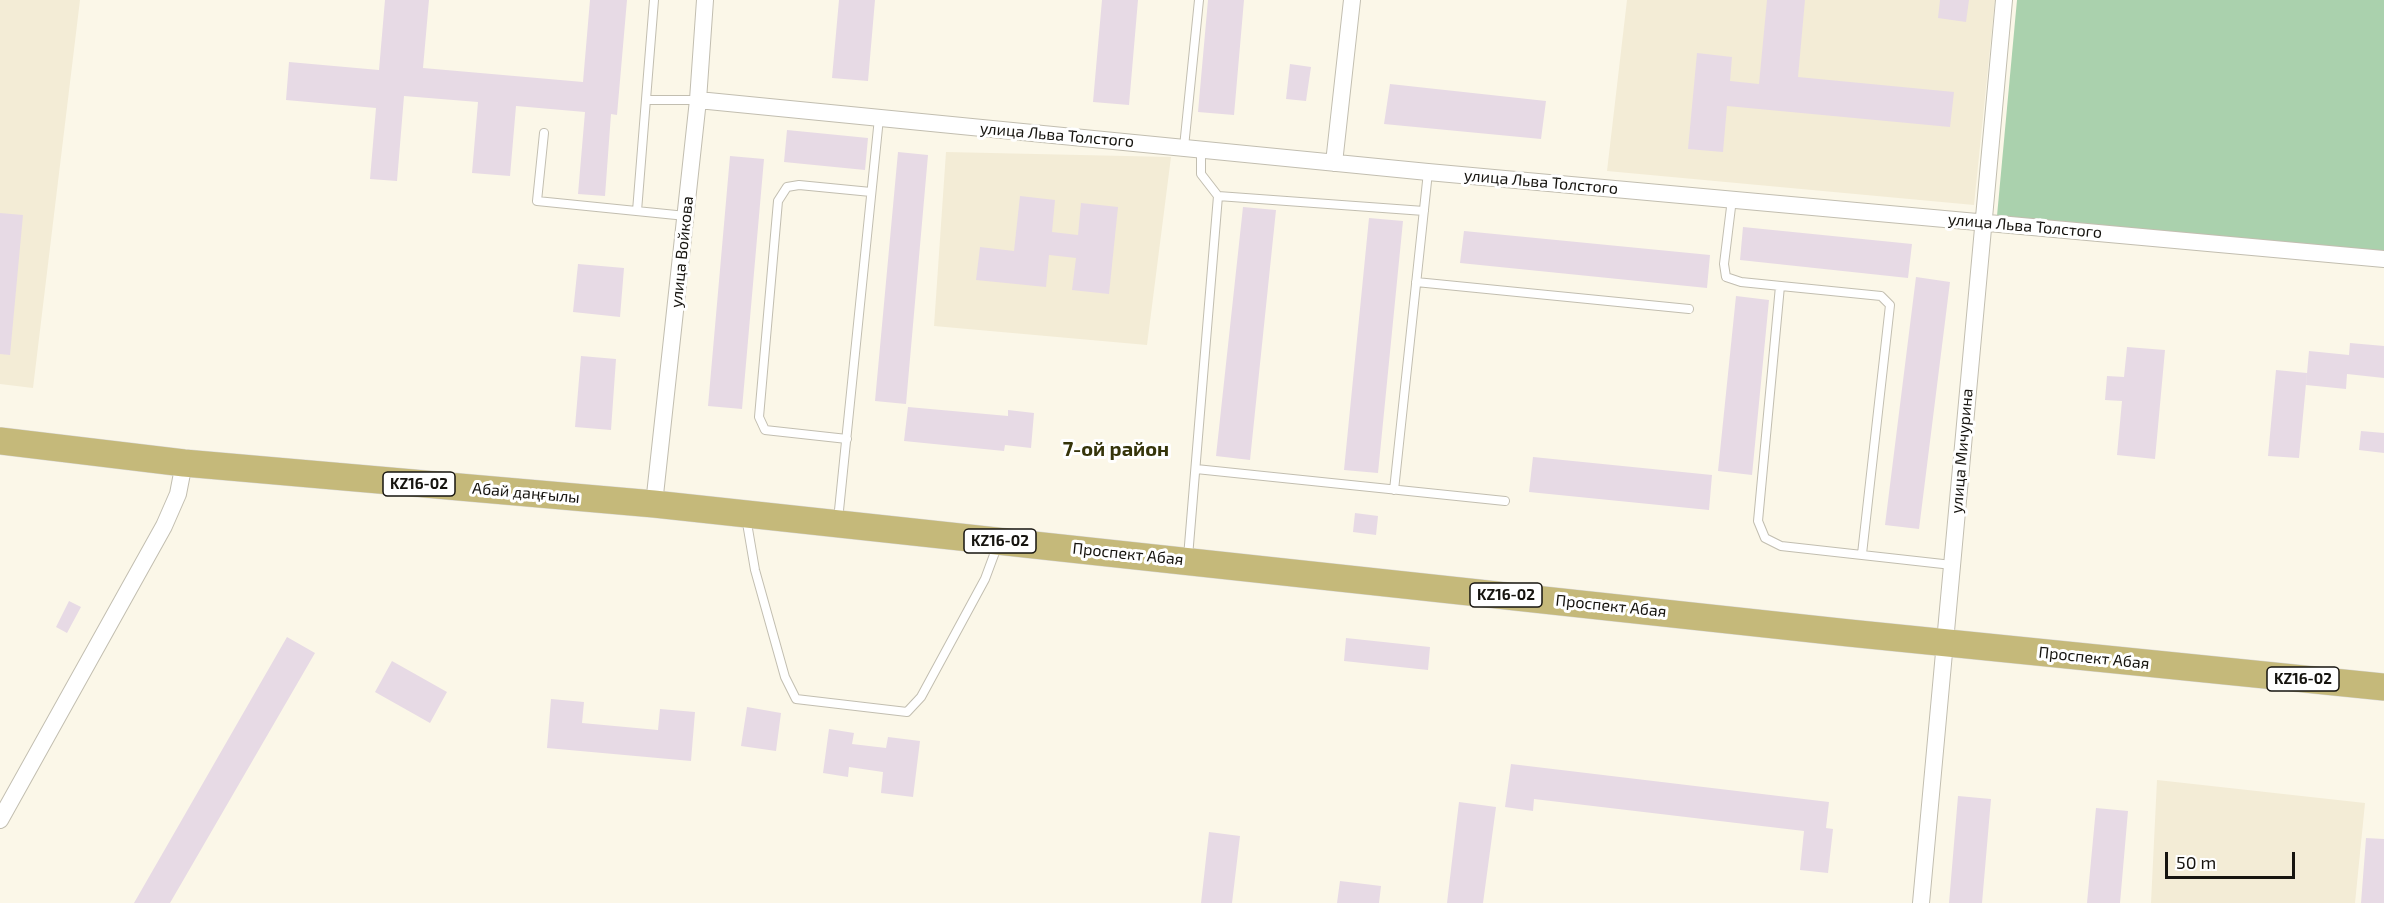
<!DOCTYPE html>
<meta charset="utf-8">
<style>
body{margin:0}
#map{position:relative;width:2384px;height:903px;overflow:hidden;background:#fbf7e8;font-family:"Exo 2",sans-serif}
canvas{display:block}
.scale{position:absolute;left:2165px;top:852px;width:130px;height:27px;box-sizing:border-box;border:3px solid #16140f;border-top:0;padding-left:8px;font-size:18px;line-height:21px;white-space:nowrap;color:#16140f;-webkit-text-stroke:4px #fff;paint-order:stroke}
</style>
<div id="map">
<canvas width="2384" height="903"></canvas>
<div class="scale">50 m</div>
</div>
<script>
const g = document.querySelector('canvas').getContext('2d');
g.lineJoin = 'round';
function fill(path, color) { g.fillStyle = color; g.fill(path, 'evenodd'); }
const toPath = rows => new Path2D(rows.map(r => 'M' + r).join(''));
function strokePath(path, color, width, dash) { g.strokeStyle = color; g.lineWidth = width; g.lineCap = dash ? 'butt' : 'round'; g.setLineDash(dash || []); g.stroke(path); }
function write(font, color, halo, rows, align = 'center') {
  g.font = font + ' "Exo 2",sans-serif'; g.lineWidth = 6; g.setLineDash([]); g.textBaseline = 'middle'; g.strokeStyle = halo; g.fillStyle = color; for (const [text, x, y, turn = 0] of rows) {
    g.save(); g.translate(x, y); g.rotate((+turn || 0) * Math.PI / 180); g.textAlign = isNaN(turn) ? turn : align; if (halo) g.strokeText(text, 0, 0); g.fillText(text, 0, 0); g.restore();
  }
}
const built = toPath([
 [0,0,80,0,33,388,0,384],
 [1627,0,1995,0,1974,205,1607,171],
 [946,152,1171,157,1147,345,934,326],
 [2157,780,2365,803,2355,903,2151,903]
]);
const green = toPath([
 [2017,0,2384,0,2384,252,1997,216]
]);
const building = toPath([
 [385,0,429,0,423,68,583,82,590,0,627,0,617,115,611,114,605,196,578,194,585,112,516,106,510,176,472,173,478,102,404,96,397,181,370,179,376,108,286,100,289,62,379,70],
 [839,0,875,0,868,81,832,78],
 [1102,0,1138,0,1129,105,1093,102],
 [1208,0,1244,0,1234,115,1198,112],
 [1767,0,1805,0,1798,77,1954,92,1950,127,1727,106,1723,152,1688,149,1697,53,1732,57,1730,81,1759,84],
 [1940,0,1969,0,1966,22,1938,18],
 [1290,64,1311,67,1306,101,1286,99],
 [1390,84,1546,101,1541,139,1384,124],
 [787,130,868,138,865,170,784,162],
 [898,152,928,155,906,404,875,401],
 [730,156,764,159,742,409,708,406],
 [1020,196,1055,200,1052,232,1078,235,1081,203,1118,207,1109,294,1072,290,1076,258,1049,255,1046,287,976,280,980,247,1014,251],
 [1243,207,1276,210,1250,460,1216,456],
 [0,213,23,215,10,355,0,354],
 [1369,218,1403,221,1378,473,1344,470],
 [1743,227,1912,244,1908,278,1740,260],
 [1464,231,1710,255,1707,288,1460,263],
 [578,264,624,268,620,317,573,312],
 [1916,277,1950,282,1919,529,1885,525],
 [1736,296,1769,300,1752,475,1718,471],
 [2350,343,2384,346,2384,378,2347,374,2346,389,2306,385,2309,351,2349,355],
 [2127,347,2165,350,2155,459,2117,455,2122,401,2105,400,2107,376,2124,377],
 [581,356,616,359,611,430,575,427],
 [2276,370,2307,373,2299,458,2268,456],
 [908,407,1008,416,1008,410,1034,413,1031,448,1005,445,1004,451,904,441],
 [2361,431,2384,433,2384,453,2359,450],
 [1533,457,1712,475,1709,510,1529,492],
 [1355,513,1378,516,1376,535,1353,532],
 [69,601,81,607,67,633,56,627],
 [287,637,315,653,170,903,134,903],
 [1346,638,1430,647,1428,670,1344,661],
 [392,661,447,692,430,723,375,692],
 [551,699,584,702,582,723,658,730,660,709,695,712,691,761,547,748],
 [747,707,781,713,776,751,741,746],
 [829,729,854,733,852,744,886,748,888,737,920,741,913,797,881,793,883,772,849,767,848,777,823,773],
 [1511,764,1829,802,1826,828,1833,829,1828,873,1800,870,1804,831,1534,799,1533,811,1505,807],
 [1958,796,1991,799,1982,903,1949,903],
 [1459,802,1496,807,1483,903,1447,903],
 [2096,808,2128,811,2120,903,2087,903],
 [1209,832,1240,836,1232,903,1201,903],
 [2366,838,2384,839,2384,903,2361,903],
 [1340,881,1381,886,1379,903,1337,903]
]);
const service = toPath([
 [646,100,698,100],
 [544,133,537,201,686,216],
 [1184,147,1199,0],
 [1201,148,1201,174,1218,196,1424,211],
 [1732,199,1724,264,1726,277,1741,282,1881,296,1890,305,1862,554],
 [637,211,654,0],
 [1416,282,1689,309],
 [1780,286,1758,521,1765,538,1781,546,1952,565],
 [847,439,765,430,759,417,778,201,787,187,799,185,871,192],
 [1196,469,1505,501],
 [1394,490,1428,172],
 [746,517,755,570,785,677,796,699,907,712,921,697,985,579,998,544],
 [838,520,879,118],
 [1188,557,1218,196]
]);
const minor = toPath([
 [698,100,1428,172,2384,259],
 [1334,163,1352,0],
 [654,504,698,100,705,0],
 [0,820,164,526,178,494,184,463],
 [1921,903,2004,0]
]);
const primary = toPath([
 [0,441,184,463,654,504,1849,633,2384,687]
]);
const shields = [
 [419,484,72],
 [1000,541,72],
 [1506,595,72],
 [2303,679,72]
];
const shieldNames = [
 ["KZ16-02",419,484],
 ["KZ16-02",1000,541],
 ["KZ16-02",1506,595],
 ["KZ16-02",2303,679]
];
const streetNames = [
 ["улица Льва Толстого",1057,135,5],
 ["улица Льва Толстого",1541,182,5],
 ["улица Льва Толстого",2025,226,5],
 ["улица Войкова",682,252,-84],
 ["улица Мичурина",1962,451,-85],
 ["Абай даңғылы",526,493,5],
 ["Проспект Абая",1128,554,6],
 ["Проспект Абая",1611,606,6],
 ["Проспект Абая",2094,658,6]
];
const quarterNames = [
 ["7-ой район",1116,449]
];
fill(built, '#f3ecd6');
fill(green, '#aad1ad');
fill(building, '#e7dae5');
strokePath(service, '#c2beb0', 10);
strokePath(minor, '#c2beb0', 18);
strokePath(primary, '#dad9d9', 28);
strokePath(service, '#fff', 8);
strokePath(minor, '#fff', 16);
strokePath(primary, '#c5b97a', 27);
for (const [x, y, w] of shields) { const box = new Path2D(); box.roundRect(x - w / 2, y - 12, w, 24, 4.5); g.fillStyle = '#fff'; g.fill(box); strokePath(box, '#16140f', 1.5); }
write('bold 15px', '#16140f', null, shieldNames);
write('16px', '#16140f', '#fff', streetNames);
write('bold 20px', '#35340a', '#fff', quarterNames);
</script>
